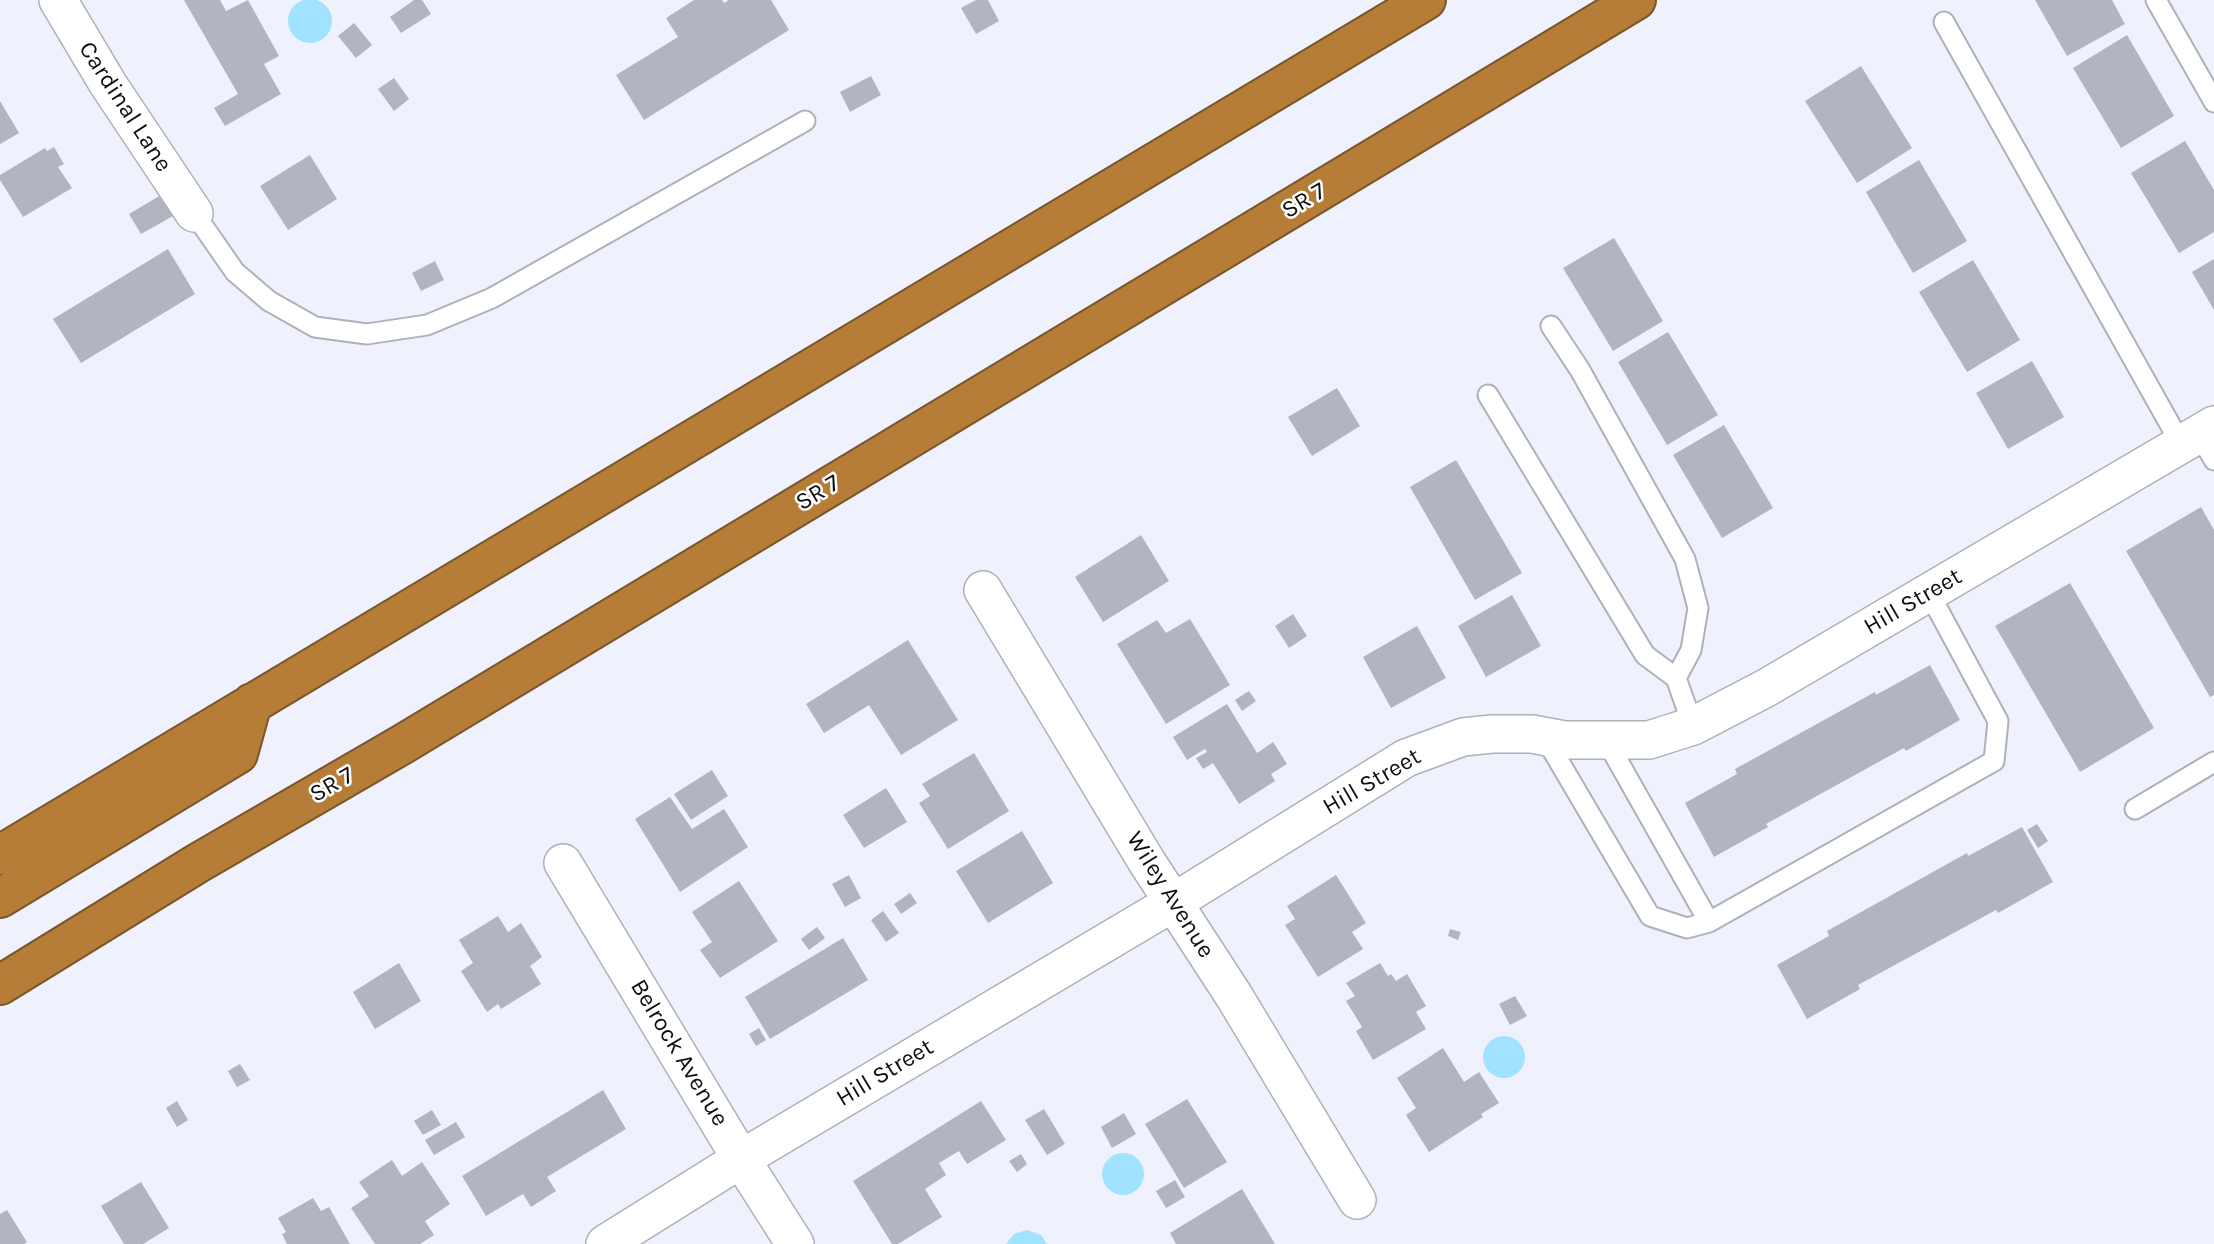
<!DOCTYPE html>
<style>
body{margin:0}
canvas{display:block;background:#eff2fd}
</style>
<canvas width="2214" height="1244"></canvas>
<script>
const g = document.querySelector('canvas').getContext('2d');
g.lineJoin = 'round';
function fill(path, color) { g.fillStyle = color; g.fill(path, 'evenodd'); }
const toPath = rows => new Path2D(rows.map(r => 'M' + r).join(''));
function strokePath(path, color, width, dash) { g.strokeStyle = color; g.lineWidth = width; g.lineCap = dash ? 'butt' : 'round'; g.setLineDash(dash || []); g.stroke(path); }
function write(font, color, halo, rows, align = 'center') {
  g.font = font + ' Karla,sans-serif'; g.lineWidth = 5; g.setLineDash([]); g.textBaseline = 'middle'; g.strokeStyle = halo; g.fillStyle = color; for (const [text, x, y, turn = 0] of rows) {
    g.save(); g.translate(x, y); g.rotate((+turn || 0) * Math.PI / 180); g.textAlign = isNaN(turn) ? turn : align; if (halo) g.strokeText(text, 0, 0); g.fillText(text, 0, 0); g.restore();
  }
}
const water = toPath([
 '288 21a22 22 0 1 1 44 0a22 22 0 1 1-44 0Z',
 '1483 1057a21 21 0 1 1 42 0a21 21 0 1 1-42 0Z',
 '1102 1174a21 21 0 1 1 42 0a21 21 0 1 1-42 0Z',
 [1027,1230,1041,1235,1047,1244,1006,1244,1014,1234]
]);
const building = toPath([
 [184,0,220,0,226,11,248,0,279,56,264,64,281,94,225,126,214,108,238,94],
 [414,0,422,0,431,14,401,33,390,17],
 [694,0,722,0,724,3,729,0,771,0,789,30,644,120,616,75,678,37,666,18],
 [976,0,988,0,999,21,976,34,961,8],
 [2035,0,2112,0,2125,24,2067,56],
 [354,23,372,45,356,58,338,36],
 [2127,35,2174,116,2121,148,2073,68],
 [1861,66,1912,148,1857,183,1805,101],
 [871,76,881,95,850,112,840,92],
 [394,78,409,99,394,111,378,89],
 [0,101,19,133,0,144],
 [2185,141,2214,190,2214,232,2179,253,2131,173],
 [54,147,64,164,58,167,72,188,23,217,0,180,0,175,45,148,47,151],
 [310,155,337,199,288,230,260,186],
 [1919,160,1967,241,1913,273,1866,192],
 [161,195,173,216,141,234,129,214],
 [1614,238,1663,321,1613,351,1563,268],
 [168,249,195,294,81,363,53,319],
 [2214,259,2214,310,2192,272],
 [1973,260,2020,340,1967,372,1919,292],
 [435,261,444,280,421,291,412,273],
 [1668,332,1718,415,1667,445,1618,362],
 [2032,361,2064,417,2008,449,1976,393],
 [1337,388,1360,426,1312,456,1288,417],
 [1724,425,1773,508,1722,538,1673,455],
 [1456,460,1522,573,1475,600,1410,487],
 [2201,507,2214,530,2214,695,2210,697,2126,551],
 [1141,535,1169,581,1103,622,1075,577],
 [2070,583,2154,728,2080,772,1995,626],
 [1512,595,1541,646,1486,677,1458,626],
 [1293,614,1307,636,1289,648,1275,626],
 [1190,619,1230,685,1166,724,1117,644,1157,620,1166,633],
 [1417,626,1446,678,1391,708,1363,657],
 [908,640,958,720,901,755,869,705,824,733,806,704],
 [1930,665,1960,720,1906,751,1904,748,1766,824,1768,827,1714,857,1685,803,1737,774,1735,769,1875,692,1876,695],
 [1249,691,1256,701,1242,711,1235,700],
 [1227,704,1257,753,1273,742,1287,764,1271,774,1275,781,1239,804,1213,763,1203,769,1196,758,1207,752,1205,749,1187,760,1173,737],
 [974,753,1009,811,948,849,919,803,930,796,922,784],
 [712,770,728,796,691,820,674,794],
 [886,788,907,822,864,848,843,815],
 [670,797,692,829,724,809,748,847,680,892,635,819],
 [2037,824,2048,841,2038,848,2027,830],
 [2022,827,2053,882,1998,913,1996,910,1858,985,1860,989,1807,1019,1777,965,1829,936,1827,931,1967,853,1968,856],
 [1022,831,1053,883,988,923,956,871],
 [849,875,861,898,845,907,832,884],
 [1336,875,1366,923,1352,932,1363,949,1318,977,1285,925,1295,919,1287,906],
 [739,881,778,941,720,978,700,950,712,942,692,912],
 [910,893,917,903,901,914,894,904],
 [883,911,899,933,886,942,871,920],
 [498,916,508,932,521,923,542,957,530,966,541,984,501,1009,498,1004,487,1012,461,971,473,963,459,940],
 [817,927,825,938,809,950,801,939],
 [1450,929,1461,932,1458,940,1448,936],
 [843,938,868,980,770,1039,745,997],
 [399,963,421,1001,375,1029,353,992],
 [1380,963,1388,976,1391,974,1396,981,1407,974,1426,1006,1416,1012,1426,1029,1373,1060,1356,1031,1362,1027,1346,1001,1355,996,1346,983],
 [1515,996,1527,1016,1510,1025,1499,1004],
 [759,1028,766,1040,756,1046,749,1034],
 [1443,1048,1464,1082,1479,1072,1499,1103,1481,1114,1483,1117,1429,1152,1406,1115,1416,1108,1397,1078],
 [240,1064,250,1080,237,1087,228,1071],
 [603,1090,626,1129,547,1177,556,1191,531,1207,523,1194,486,1216,462,1176],
 [1187,1099,1227,1162,1184,1188,1145,1124],
 [177,1101,188,1120,177,1127,166,1108],
 [981,1101,1006,1140,967,1164,959,1151,939,1163,946,1175,925,1189,942,1217,898,1244,892,1244,853,1181],
 [1044,1109,1065,1144,1047,1155,1025,1120],
 [432,1110,441,1125,423,1135,414,1121],
 [1124,1113,1136,1134,1112,1148,1101,1127],
 [456,1122,465,1137,434,1155,425,1140],
 [1021,1154,1027,1164,1017,1172,1009,1161],
 [392,1160,402,1176,422,1162,450,1204,425,1221,434,1235,420,1244,375,1244,351,1208,369,1196,359,1182],
 [1175,1180,1185,1197,1166,1208,1156,1191],
 [141,1182,169,1228,143,1244,124,1244,101,1206],
 [1242,1189,1275,1244,1176,1244,1170,1233],
 [313,1198,321,1211,329,1207,350,1244,287,1244,282,1234,286,1232,278,1218],
 [7,1210,27,1242,24,1244,0,1244,0,1214]
]);
const lane = toPath([
 [2156,0,2214,102],
 [1944,22,2181,444],
 [194,213,235,272,269,301,315,327,367,334,427,325,492,298,805,121],
 [1551,326,1580,370,1685,559,1698,608,1691,650,1676,678],
 [1488,395,1645,655,1676,678,1693,726],
 [2199,434,2214,460],
 [1544,736,1650,916,1687,928,1709,922,1994,761,1998,721,1929,593],
 [1606,740,1709,922],
 [2135,809,2214,762]
]);
const street = toPath([
 [58,0,108,84,194,213],
 [983,590,1147,862,1234,996,1357,1200],
 [563,863,741,1159,795,1244],
 [605,1244,741,1159,1174,902,1406,758,1463,737,1492,734,1532,734,1564,740,1649,740,1693,726,1766,688,2214,425]
]);
const highway = toPath([
 [0,855,1426,0],
 [0,898,238,754,252,703],
 [0,985,198,863,403,744,1636,0]
]);
const streetNames = [
 ["Cardinal Lane",125,107,57],
 ["SR 7",1304,201,-31],
 ["SR 7",818,493,-31],
 ["Hill Street",1913,602,-30],
 ["Hill Street",1372,782,-30],
 ["SR 7",332,785,-30],
 ["Wiley Avenue",1170,895,58],
 ["Belrock Avenue",679,1053,59],
 ["Hill Street",885,1073,-31]
];
fill(water, '#a0e2ff');
fill(building, '#b2b4bf');
strokePath(lane, '#aeb0bb', 23);
strokePath(street, '#aeb0bb', 40);
strokePath(highway, '#7a562a', 42);
strokePath(lane, '#fff', 19);
strokePath(street, '#fff', 37);
strokePath(highway, '#b57d37', 38);
write('24px', '#0d0e11', '#fff', streetNames);
</script>
